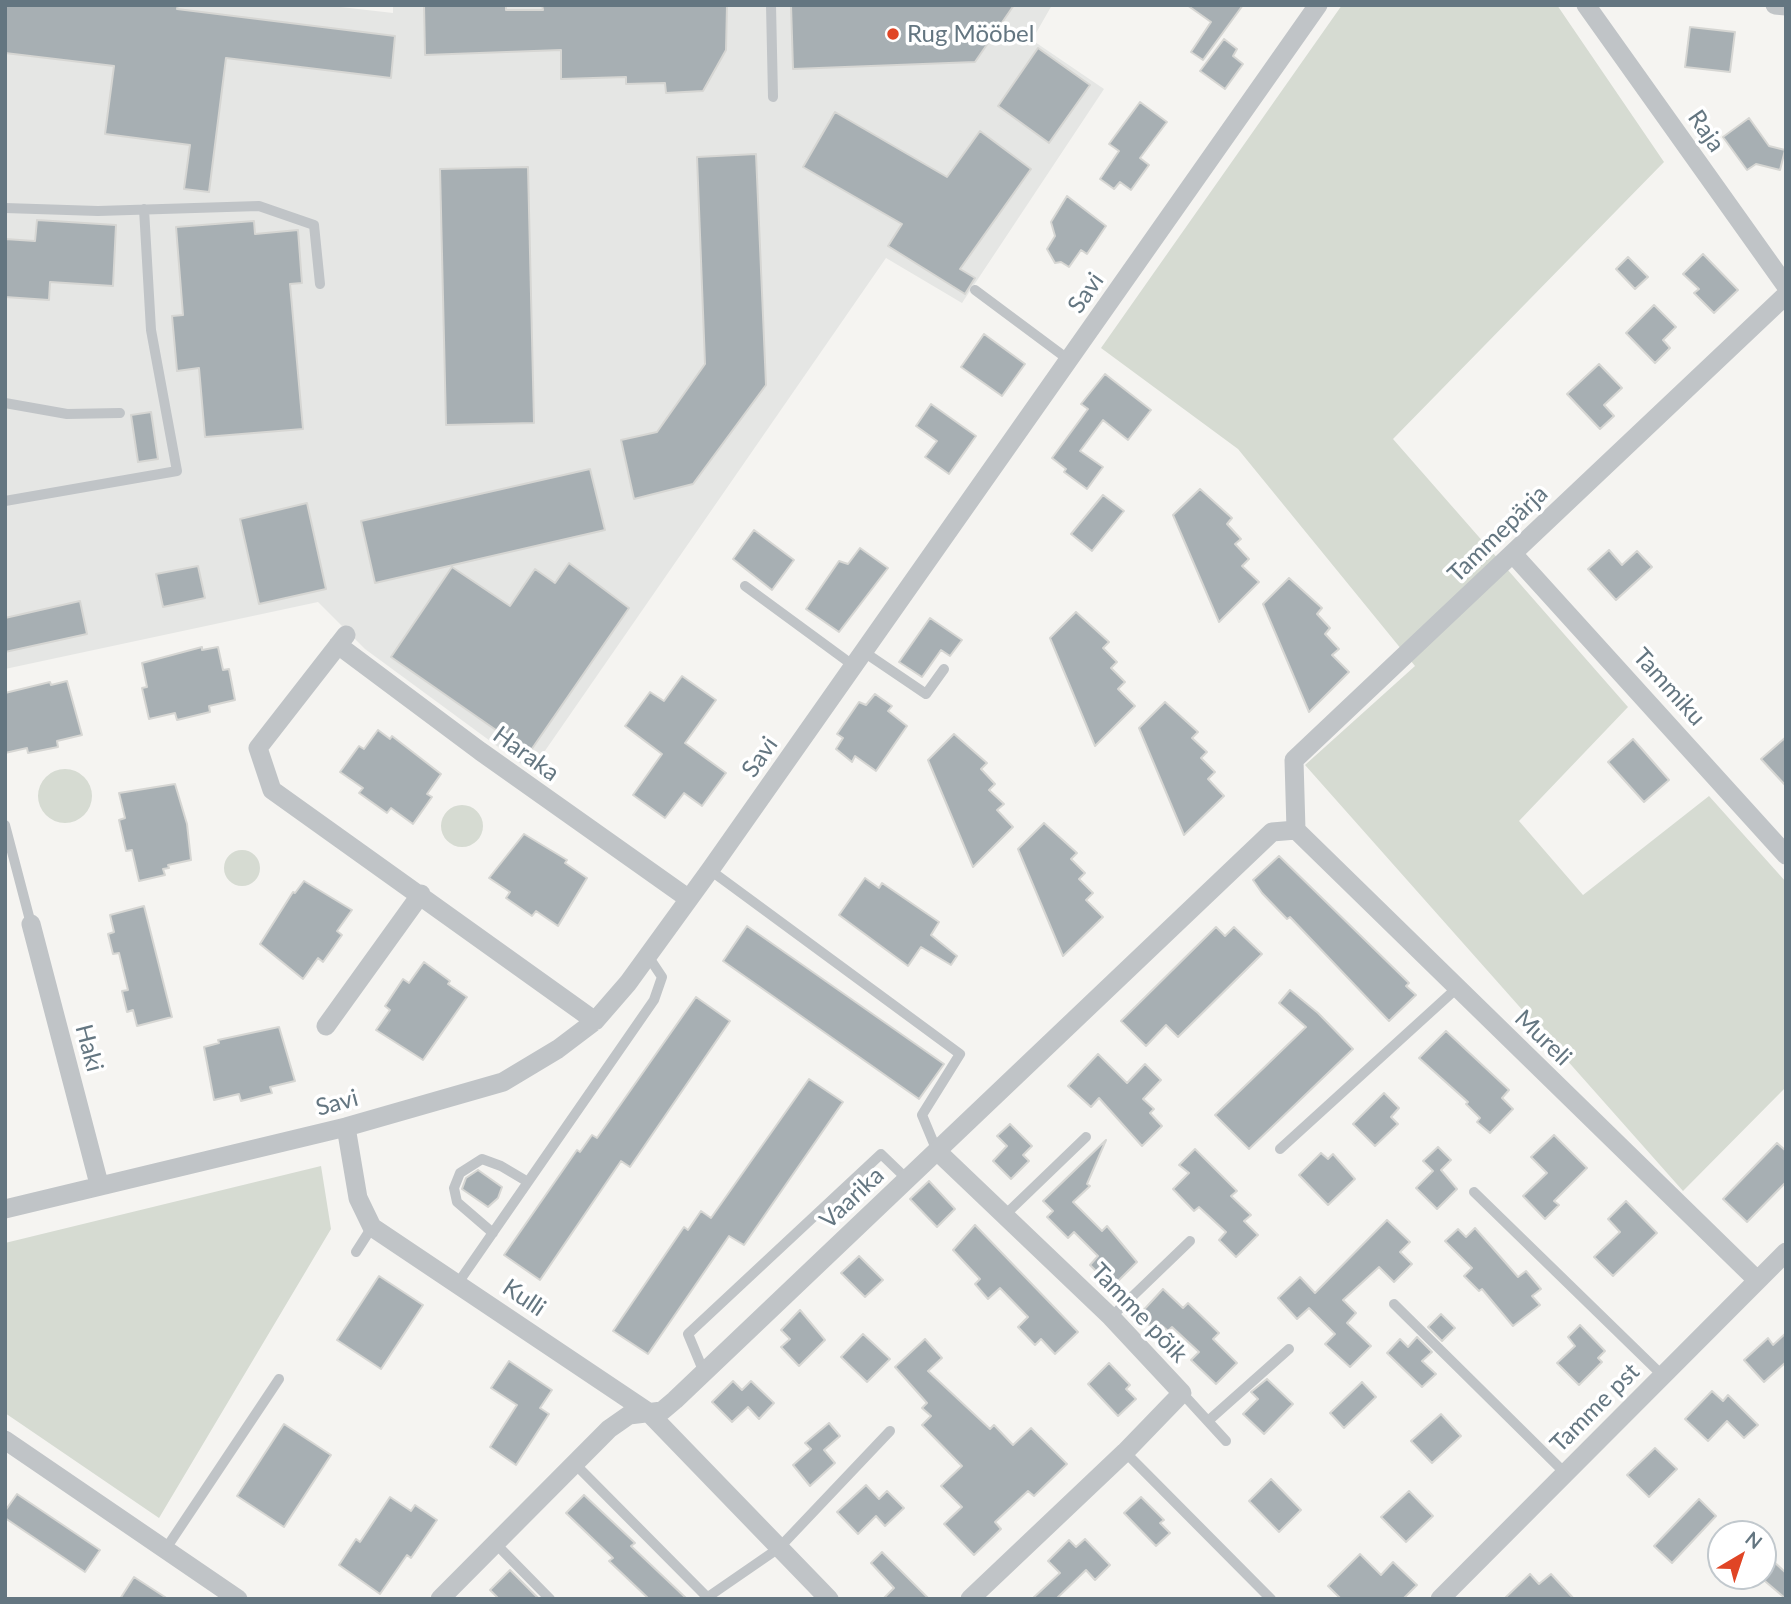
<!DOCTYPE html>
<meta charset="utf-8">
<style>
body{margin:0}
#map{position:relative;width:1791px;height:1604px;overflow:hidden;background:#f5f4f1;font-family:Lato,sans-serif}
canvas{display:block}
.frame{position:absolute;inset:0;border:7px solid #647681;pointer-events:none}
.north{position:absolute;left:1707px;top:1520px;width:70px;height:70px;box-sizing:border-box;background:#fff;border:2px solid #c1c8cd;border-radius:50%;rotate:39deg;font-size:19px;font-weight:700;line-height:28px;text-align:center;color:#647681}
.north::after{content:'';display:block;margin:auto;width:24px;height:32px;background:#e04525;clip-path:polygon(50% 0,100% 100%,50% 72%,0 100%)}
</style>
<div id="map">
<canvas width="1791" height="1604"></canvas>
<div class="frame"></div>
<div class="north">N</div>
</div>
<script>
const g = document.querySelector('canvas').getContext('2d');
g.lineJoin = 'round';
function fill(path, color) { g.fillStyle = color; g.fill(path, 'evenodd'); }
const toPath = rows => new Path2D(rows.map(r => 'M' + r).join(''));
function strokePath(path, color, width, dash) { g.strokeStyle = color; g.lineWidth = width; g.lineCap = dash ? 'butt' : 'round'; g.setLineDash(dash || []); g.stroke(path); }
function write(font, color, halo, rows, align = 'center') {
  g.font = font + ' Lato,sans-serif'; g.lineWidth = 7; g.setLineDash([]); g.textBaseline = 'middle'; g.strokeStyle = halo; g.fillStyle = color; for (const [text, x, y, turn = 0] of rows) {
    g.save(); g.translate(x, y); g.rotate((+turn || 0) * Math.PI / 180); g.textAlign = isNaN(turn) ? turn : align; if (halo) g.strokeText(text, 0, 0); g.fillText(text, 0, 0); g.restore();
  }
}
const built = toPath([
 [5,5,323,5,393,13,393,5,1052,5,1032,40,1104,89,962,303,886,258,531,771,365,649,318,602,5,669]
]);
const green = toPath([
 [1342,5,1557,5,1664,162,1393,439,1628,707,1519,821,1583,895,1709,796,1786,882,1786,1087,1683,1191,1305,765,1415,666,1238,449,1101,348],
 '38 796a27 27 0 1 1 54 0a27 27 0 1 1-54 0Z',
 '441 826a21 21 0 1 1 42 0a21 21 0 1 1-42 0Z',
 '224 868a18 18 0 1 1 36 0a18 18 0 1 1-36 0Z',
 [321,1166,331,1229,159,1518,5,1413,5,1243]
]);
const building = toPath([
 [5,5,178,5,177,9,395,36,391,78,226,58,209,192,184,189,190,145,105,134,114,66,5,53,5,5],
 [424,5,506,5,506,10,543,10,542,5,727,5,726,50,703,91,666,93,665,83,626,84,626,77,561,79,561,50,425,55,424,5],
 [791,5,1014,5,975,62,793,69,791,5],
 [1187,5,1243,5,1203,60,1191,52,1211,22,1187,5],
 [1690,27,1735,32,1730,72,1685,67,1690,27],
 [1224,39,1237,49,1233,56,1243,64,1225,89,1200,71,1224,39],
 [1038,48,1090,85,1049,143,998,106,1038,48],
 [1140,102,1167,122,1140,158,1149,165,1131,190,1120,182,1114,189,1100,179,1119,151,1109,144,1140,102],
 [835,112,947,177,980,131,1031,169,960,269,975,278,965,294,888,246,902,224,803,167,835,112],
 [1749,118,1769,146,1785,150,1780,170,1756,164,1747,170,1723,137,1749,118],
 [756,154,766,385,693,484,634,499,621,440,657,432,705,364,697,157,756,154],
 [528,167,534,423,446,425,440,169,528,167],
 [1067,196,1106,226,1087,254,1081,250,1069,267,1061,262,1055,263,1047,249,1055,236,1051,222,1067,196],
 [37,220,116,225,113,286,50,282,49,300,5,297,5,239,35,241,37,220],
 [254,221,255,234,298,230,302,283,290,284,303,429,205,437,199,368,177,371,172,316,183,315,176,227,254,221],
 [1703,254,1738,290,1714,313,1694,293,1699,289,1683,274,1703,254],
 [1628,257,1648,277,1635,289,1616,269,1628,257],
 [1654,305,1676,327,1663,340,1670,348,1655,363,1626,333,1654,305],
 [984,334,1025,364,1002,396,961,367,984,334],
 [1599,364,1622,388,1604,405,1614,416,1600,429,1567,394,1599,364],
 [1105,374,1151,410,1128,440,1103,420,1080,451,1103,467,1087,489,1064,472,1066,469,1052,458,1088,409,1081,404,1105,374],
 [931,404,976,436,949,474,925,457,937,441,916,426,931,404],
 [151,412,158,459,138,462,131,415,151,412],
 [590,469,605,530,375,583,361,521,590,469],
 [1200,489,1232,518,1227,524,1241,539,1235,544,1249,559,1242,566,1259,582,1219,622,1173,515,1200,489],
 [1103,495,1124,511,1092,551,1071,534,1103,495],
 [307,503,326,589,259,604,240,519,307,503],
 [754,530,794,560,772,590,733,559,754,530],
 [860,548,888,568,839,632,806,609,839,561,848,564,860,548],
 [1609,550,1622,565,1637,551,1652,567,1616,600,1588,569,1609,550],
 [569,563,629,608,529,753,391,657,452,567,510,606,535,569,555,583,569,563],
 [198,566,205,598,163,607,156,574,198,566],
 [1289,578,1322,608,1317,614,1330,628,1325,634,1339,649,1332,655,1349,672,1309,712,1263,604,1289,578],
 [80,601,87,634,5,652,5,618,80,601],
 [1076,612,1109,642,1103,648,1117,662,1111,668,1125,682,1118,689,1135,706,1095,746,1050,638,1076,612],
 [930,618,962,640,950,656,941,650,922,677,899,662,930,618],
 [202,647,202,650,218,647,223,670,229,669,235,700,209,706,210,712,177,720,175,713,149,719,142,688,147,687,142,663,202,647],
 [682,676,716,700,685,743,726,773,702,806,684,793,665,818,633,795,662,754,625,726,650,692,664,701,682,676],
 [67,681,82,735,57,741,58,747,28,753,27,748,5,753,5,693,50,682,51,685,67,681],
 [875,694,892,706,888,711,907,726,876,771,855,756,852,762,836,749,843,738,837,734,859,702,866,705,875,694],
 [1165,702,1198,732,1192,738,1207,752,1201,758,1215,772,1208,779,1224,796,1184,835,1139,728,1165,702],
 [378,730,390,739,392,736,441,774,427,794,432,797,413,824,391,808,387,813,359,793,363,788,340,772,359,746,364,749,378,730],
 [954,734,987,763,981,769,995,784,989,790,1004,804,997,810,1013,827,973,867,928,760,954,734],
 [1786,737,1786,786,1761,759,1786,737],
 [1633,739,1669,780,1644,802,1608,762,1633,739],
 [175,784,187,824,191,860,168,865,169,868,163,869,165,875,139,881,132,850,126,851,119,820,125,818,119,793,175,784],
 [1044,823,1077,853,1071,859,1085,873,1079,879,1093,893,1086,900,1103,917,1063,956,1018,849,1044,823],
 [524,834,567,860,565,863,587,878,558,926,536,911,532,916,506,898,510,892,489,878,524,834],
 [1279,856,1409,983,1406,986,1416,995,1389,1021,1290,917,1287,919,1262,893,1253,880,1279,856],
 [865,878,879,888,882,883,939,922,931,935,957,956,951,965,921,947,908,966,839,915,865,878],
 [304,881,352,910,337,931,342,935,323,962,318,958,303,979,260,944,293,892,295,893,304,881],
 [144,906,172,1017,137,1026,133,1010,127,1012,122,991,128,990,119,953,113,954,108,934,114,932,110,915,144,906],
 [747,926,944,1064,919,1099,723,961,747,926],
 [1216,927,1225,936,1234,927,1262,954,1178,1037,1166,1025,1146,1046,1121,1021,1216,927],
 [424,962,450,981,448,984,467,997,423,1060,376,1030,390,1010,385,1006,403,979,409,983,424,962],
 [1290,990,1318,1013,1353,1049,1249,1149,1215,1115,1306,1027,1279,1003,1290,990],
 [696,997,730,1021,630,1167,621,1161,540,1280,504,1255,577,1150,580,1152,592,1135,597,1138,696,997],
 [279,1027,295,1081,270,1087,272,1093,241,1101,239,1094,214,1100,204,1047,219,1043,218,1040,279,1027],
 [1446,1031,1509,1090,1502,1098,1513,1109,1490,1133,1477,1122,1480,1118,1466,1104,1468,1102,1419,1058,1446,1031],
 [1098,1054,1127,1083,1145,1064,1161,1080,1143,1099,1154,1109,1150,1113,1162,1126,1142,1146,1099,1098,1091,1107,1068,1086,1098,1054],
 [809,1079,843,1102,744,1245,729,1236,648,1354,613,1331,684,1227,688,1230,701,1211,711,1218,809,1079],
 [1384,1093,1399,1108,1391,1117,1398,1124,1375,1146,1353,1124,1384,1093],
 [1010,1124,1032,1146,1023,1155,1029,1161,1011,1179,993,1161,1007,1146,997,1136,1010,1124],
 [1554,1135,1587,1168,1554,1201,1559,1205,1545,1219,1523,1196,1547,1173,1531,1157,1554,1135],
 [1106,1140,1087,1184,1090,1186,1073,1202,1102,1231,1107,1226,1137,1262,1112,1287,1090,1265,1098,1256,1074,1232,1068,1238,1047,1217,1053,1211,1043,1201,1106,1140],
 [1777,1143,1786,1151,1786,1182,1747,1222,1723,1199,1777,1143],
 [1438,1147,1451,1160,1441,1170,1457,1189,1437,1209,1416,1188,1433,1171,1423,1161,1438,1147],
 [1195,1149,1237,1191,1231,1196,1251,1215,1244,1221,1258,1235,1236,1257,1219,1240,1226,1232,1199,1207,1194,1211,1173,1189,1189,1173,1179,1165,1195,1149],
 [1321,1153,1328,1159,1333,1154,1355,1179,1328,1205,1299,1175,1321,1153],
 [478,1170,502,1187,498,1198,488,1207,462,1189,466,1178,478,1170],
 [929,1181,955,1209,937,1227,910,1199,929,1181],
 [1626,1201,1657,1233,1613,1276,1594,1257,1620,1232,1608,1219,1626,1201],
 [1387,1220,1410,1242,1400,1252,1412,1264,1394,1282,1379,1267,1343,1300,1356,1313,1347,1323,1371,1346,1350,1367,1325,1344,1335,1334,1309,1308,1297,1319,1278,1298,1300,1277,1315,1293,1387,1220],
 [975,1225,1078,1332,1055,1354,1041,1339,1035,1345,1018,1327,1028,1317,1000,1288,988,1299,975,1284,980,1279,953,1250,975,1225],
 [1475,1228,1518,1277,1526,1271,1541,1289,1532,1296,1540,1305,1513,1326,1482,1289,1479,1291,1464,1276,1472,1268,1445,1241,1458,1229,1466,1237,1475,1228],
 [859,1256,883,1280,865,1297,841,1273,859,1256],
 [379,1276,423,1305,381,1369,337,1340,379,1276],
 [1163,1289,1183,1308,1188,1303,1219,1333,1213,1339,1237,1363,1216,1384,1191,1360,1199,1352,1172,1327,1168,1331,1161,1325,1155,1331,1139,1315,1163,1289],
 [800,1310,825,1340,799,1366,781,1347,790,1339,781,1330,800,1310],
 [1441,1314,1455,1328,1442,1341,1428,1327,1441,1314],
 [1580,1325,1605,1351,1598,1358,1602,1362,1579,1385,1557,1363,1575,1346,1568,1337,1580,1325],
 [1786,1333,1786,1362,1764,1382,1744,1360,1768,1338,1773,1345,1786,1333],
 [863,1334,890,1359,867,1382,841,1357,863,1334],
 [1417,1337,1432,1352,1422,1361,1436,1374,1422,1387,1387,1353,1400,1339,1408,1347,1417,1337],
 [925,1339,942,1358,928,1371,990,1429,994,1425,1013,1445,1031,1428,1067,1464,1034,1496,1028,1491,995,1522,1001,1529,974,1555,944,1524,962,1507,941,1486,962,1466,922,1425,931,1416,922,1408,927,1403,895,1367,925,1339],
 [509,1361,552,1390,540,1408,549,1414,516,1465,490,1447,517,1405,491,1388,509,1361],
 [1109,1363,1130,1385,1126,1389,1136,1399,1118,1416,1088,1384,1109,1363],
 [1267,1379,1293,1404,1264,1434,1243,1414,1258,1399,1251,1392,1267,1379],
 [733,1381,742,1390,751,1381,774,1403,759,1419,748,1407,732,1422,712,1402,733,1381],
 [1362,1382,1376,1397,1344,1428,1330,1413,1362,1382],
 [1712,1391,1723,1401,1728,1395,1758,1425,1744,1438,1727,1421,1708,1441,1685,1419,1712,1391],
 [1441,1414,1461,1436,1432,1463,1411,1441,1441,1414],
 [829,1423,840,1436,824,1450,835,1463,810,1486,793,1465,811,1449,805,1443,829,1423],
 [284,1424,331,1455,284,1527,237,1496,284,1424],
 [1655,1448,1677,1469,1649,1497,1627,1475,1655,1448],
 [1271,1479,1301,1510,1279,1532,1249,1501,1271,1479],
 [866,1485,879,1499,887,1491,904,1508,885,1526,876,1516,858,1534,837,1512,866,1485],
 [1409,1491,1433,1516,1406,1542,1381,1517,1409,1491],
 [17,1494,100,1550,85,1572,5,1518,5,1511,17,1494],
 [584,1495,635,1543,631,1546,687,1599,649,1599,609,1561,613,1558,566,1513,584,1495],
 [390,1497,411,1511,415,1505,437,1520,411,1558,407,1555,380,1594,339,1565,356,1539,360,1542,390,1497],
 [1141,1497,1164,1520,1160,1523,1170,1533,1156,1546,1124,1513,1141,1497],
 [1699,1499,1716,1516,1672,1563,1654,1546,1699,1499],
 [1085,1539,1110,1565,1095,1580,1086,1570,1056,1599,1032,1599,1060,1573,1048,1561,1069,1540,1076,1547,1085,1539],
 [882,1552,929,1599,883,1599,894,1588,871,1563,882,1552],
 [1360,1554,1381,1575,1393,1562,1417,1585,1403,1599,1341,1599,1328,1586,1360,1554],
 [1772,1560,1786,1573,1786,1599,1759,1576,1763,1576,1763,1570,1772,1560],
 [510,1570,539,1599,499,1599,490,1590,510,1570],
 [1530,1574,1539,1584,1551,1574,1574,1599,1504,1599,1530,1574],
 [134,1577,168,1599,120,1599,134,1577]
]);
const lane = toPath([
 [771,5,773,97],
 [5,208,98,211,259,206,314,225,320,284],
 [975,290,1069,360],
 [5,403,67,414,120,413],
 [5,501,177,471,151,330,144,209],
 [745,586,854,666],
 [864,652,926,694,944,669],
 [5,825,31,924],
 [710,870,960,1054,922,1115,937,1151],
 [1280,1149,1457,988],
 [1474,1192,1662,1375],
 [1006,1214,1086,1137],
 [493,1233,457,1202,454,1188,460,1173,482,1159,501,1166,528,1182],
 [356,1252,372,1227],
 [458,1283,654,1000,662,977,648,956],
 [1394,1304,1565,1473],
 [1111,1317,1190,1241],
 [703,1370,688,1334,881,1154,908,1180],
 [1182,1393,1226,1441],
 [1208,1421,1289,1349],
 [1125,1452,1271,1599],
 [574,1463,707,1597],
 [495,1543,550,1599],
 [165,1550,279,1379],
 [705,1599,779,1548,890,1431]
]);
const street = toPath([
 [1586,5,1786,286],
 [1775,5,1786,6],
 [1513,554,1786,855],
 [346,635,258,748,272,790,595,1021],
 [338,645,480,751,689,899],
 [1296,830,1294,760,1786,295],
 [1296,830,1757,1280],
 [31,924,99,1184],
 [326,1026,421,894],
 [346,1127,358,1198,372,1227,648,1412,829,1599],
 [937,1151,1111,1317,1182,1393,1125,1452,970,1599],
 [5,1209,346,1127,503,1082,558,1049,595,1021,628,983,710,870,1318,5],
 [5,1440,238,1599],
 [440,1599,609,1429,629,1415,662,1411,675,1400,1272,832,1296,830],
 [1440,1599,1786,1252]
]);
const markers = [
 [893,34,7,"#e04525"]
];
const poiNames = [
 ["Rug Mööbel",907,34]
];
const streetNames = [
 ["Raja",1706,131,55],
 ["Savi",1086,293,-55],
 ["Tammepärja",1498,534,-44],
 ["Tammiku",1669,687,48],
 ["Haraka",526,754,36],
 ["Savi",760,757,-55],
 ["Mureli",1543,1038,44],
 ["Haki",89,1048,75],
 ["Savi",337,1103,-15],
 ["Vaarika",852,1198,-43],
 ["Kulli",524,1298,34],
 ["Tamme põik",1139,1313,46],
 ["Tamme pst",1595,1408,-45]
];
fill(built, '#e5e6e4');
fill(green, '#d6dbd2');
fill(building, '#a7afb3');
strokePath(building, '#d6d6d3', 2);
strokePath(lane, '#c0c4c7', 10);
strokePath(street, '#c0c4c7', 19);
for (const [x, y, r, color] of markers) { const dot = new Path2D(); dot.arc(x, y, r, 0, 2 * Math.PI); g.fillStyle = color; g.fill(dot); strokePath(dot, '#fff', 2.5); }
write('24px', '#647681', '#fff', poiNames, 'left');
write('24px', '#647681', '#fff', streetNames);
</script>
